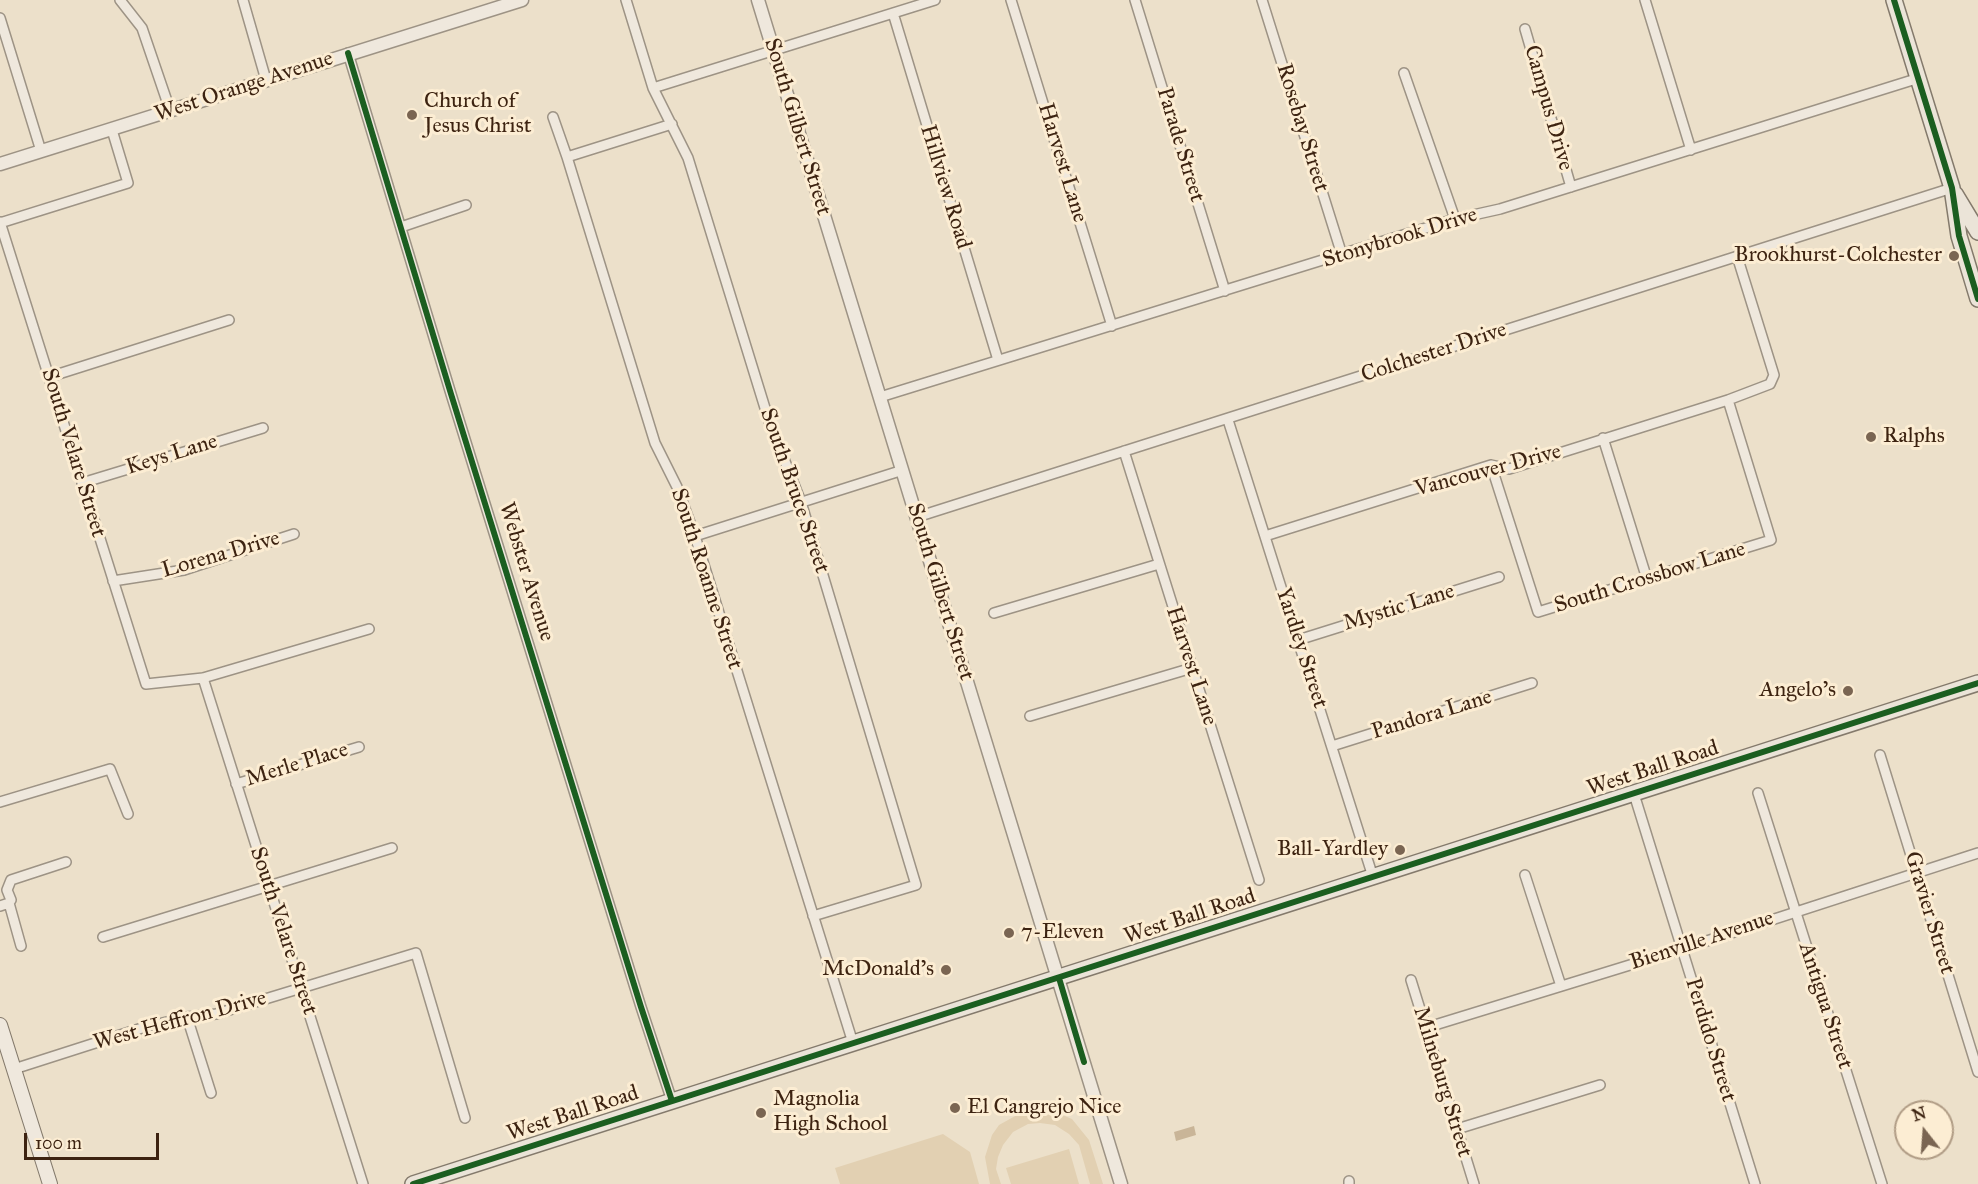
<!DOCTYPE html>
<style>
body{margin:0}
#map{position:relative;width:1978px;height:1184px;overflow:hidden;background:#ece0ca;font-family:"IM FELL Great Primer",serif}
canvas{display:block}
.north{position:absolute;left:1894px;top:1100px;width:60px;height:60px;box-sizing:border-box;background:#fcedd3;border:2px solid #b09c85;border-radius:50%;rotate:343deg;font-size:16px;font-weight:700;line-height:24px;text-align:center;color:#3d2311}
.north::after{content:'';display:block;margin:auto;width:21px;height:27px;background:#7a6552;clip-path:polygon(50% 0,100% 100%,50% 72%,0 100%)}
.scale{position:absolute;left:24px;top:1133px;width:135px;height:27px;box-sizing:border-box;border:3px solid #3d2311;border-top:0;padding-left:8px;font-size:18px;line-height:21px;white-space:nowrap;color:#3d2311;-webkit-text-stroke:4px #fcedd3;paint-order:stroke}
</style>
<div id="map">
<canvas width="1978" height="1184"></canvas>
<div class="north">N</div>
<div class="scale">100 m</div>
</div>
<script>
const g = document.querySelector('canvas').getContext('2d');
g.lineJoin = 'round';
function fill(path, color) { g.fillStyle = color; g.fill(path, 'evenodd'); }
const toPath = rows => new Path2D(rows.map(r => 'M' + r).join(''));
function strokePath(path, color, width, dash) { g.strokeStyle = color; g.lineWidth = width; g.lineCap = dash ? 'butt' : 'round'; g.setLineDash(dash || []); g.stroke(path); }
function write(font, color, halo, rows, align = 'center') {
  g.font = font + ' "IM FELL Great Primer",serif'; g.lineWidth = 6; g.setLineDash([]); g.textBaseline = 'middle'; g.strokeStyle = halo; g.fillStyle = color; for (const [text, x, y, turn = 0] of rows) {
    g.save(); g.translate(x, y); g.rotate((+turn || 0) * Math.PI / 180); g.textAlign = isNaN(turn) ? turn : align; if (halo) g.strokeText(text, 0, 0); g.fillText(text, 0, 0); g.restore();
  }
}
const green = toPath([
 [1031,1110,1053,1111,1072,1119,1089,1140,1103,1184,1090,1184,1079,1145,1069,1134,1055,1125,1040,1123,1028,1124,1013,1132,1003,1145,998,1157,996,1169,1001,1184,990,1184,985,1157,992,1135,999,1125,1017,1115],
 [943,1134,970,1152,979,1184,840,1184,835,1168],
 [1069,1149,1079,1184,1011,1184,1006,1168]
]);
const water = toPath([
 [1194,1126,1196,1135,1176,1141,1174,1132]
]);
const minor = toPath([
 [120,0,142,28,170,110],
 [243,0,266,80],
 [626,0,653,88,688,158,769,421,801,502,916,885,813,916],
 [1011,0,1112,326],
 [1135,0,1225,291],
 [1262,0,1342,255],
 [1645,0,1691,150],
 [893,13,998,360],
 [0,18,41,151],
 [1525,29,1571,187],
 [348,53,451,394,641,1007,672,1101],
 [1404,73,1455,219],
 [653,88,935,0],
 [553,117,567,157,655,443,677,487,695,536,853,1043],
 [567,157,672,124],
 [0,222,146,684,203,678,369,629],
 [0,223,128,183,112,130],
 [401,227,466,205],
 [49,377,229,320],
 [880,397,1455,219,1500,209,1919,78],
 [1228,420,1373,877],
 [1603,438,1647,579],
 [1124,451,1259,880],
 [1491,465,1538,612,1771,540,1728,400],
 [82,483,263,428],
 [917,517,1952,188],
 [695,536,903,470],
 [1265,536,1491,465,1509,469,1728,400,1770,384,1774,375,1737,256],
 [113,581,184,570,294,534],
 [994,613,1159,564],
 [1298,640,1499,577],
 [203,678,363,1184],
 [1030,716,1192,668],
 [1332,746,1532,683],
 [1880,755,1978,1072],
 [236,784,359,747],
 [1758,793,1882,1184],
 [1634,794,1755,1184],
 [0,802,110,769,128,814],
 [1525,875,1561,986],
 [9,903,21,946],
 [0,906,9,903,11,900,7,890,11,880,66,862],
 [103,937,392,848],
 [1411,980,1474,1184],
 [187,1017,211,1093],
 [1425,1028,1682,949,1978,853],
 [14,1069,142,1028,187,1017,216,1014,416,953,465,1118],
 [1457,1129,1600,1085],
 [1349,1181,1349,1184]
]);
const tertiary = toPath([
 [758,0,1121,1184],
 [0,164,522,0]
]);
const secondary = toPath([
 [0,1025,50,1184]
]);
const primary = toPath([
 [1894,0,1952,188,1959,236,1978,299],
 [1955,194,1978,232],
 [413,1184,1978,683]
]);
const cycleway = toPath([
 [1894,0,1952,188,1959,236,1978,299],
 [348,53,451,394,641,1007,672,1101],
 [1059,978,1084,1062],
 [413,1184,1978,683]
]);
const markers = [
 [412,115,6,"#7a6552"],
 [1954,256,6,"#7a6552"],
 [1871,437,6,"#7a6552"],
 [1848,691,6,"#7a6552"],
 [1400,850,6,"#7a6552"],
 [1009,933,6,"#7a6552"],
 [946,970,6,"#7a6552"],
 [955,1108,6,"#7a6552"],
 [761,1113,6,"#7a6552"]
];
const streetNames = [
 ["West Orange Avenue",244,87,-18],
 ["Campus Drive",1548,108,74],
 ["South Gilbert Street",797,127,73],
 ["Rosebay Street",1302,128,73],
 ["Parade Street",1180,145,73],
 ["Harvest Lane",1062,163,73],
 ["Hillview Road",945,187,73],
 ["Stonybrook Drive",1400,238,-17],
 ["Colchester Drive",1434,353,-18],
 ["South Velare Street",73,453,73],
 ["Keys Lane",172,455,-17],
 ["Vancouver Drive",1488,471,-15],
 ["South Bruce Street",794,491,71],
 ["Lorena Drive",221,555,-16],
 ["Webster Avenue",526,572,73],
 ["South Crossbow Lane",1650,578,-17],
 ["South Roanne Street",706,579,72],
 ["South Gilbert Street",940,592,73],
 ["Mystic Lane",1399,608,-17],
 ["Yardley Street",1301,648,72],
 ["Harvest Lane",1191,666,72],
 ["Pandora Lane",1432,715,-17],
 ["Merle Place",297,765,-17],
 ["West Ball Road",1653,769,-18],
 ["Gravier Street",1929,913,73],
 ["West Ball Road",1190,917,-18],
 ["South Velare Street",283,931,72],
 ["Bienville Avenue",1702,941,-18],
 ["Antigua Street",1825,1006,72],
 ["West Heffron Drive",180,1021,-15],
 ["Perdido Street",1710,1040,73],
 ["Milneburg Street",1442,1082,73],
 ["West Ball Road",573,1114,-18]
];
const poiNames = [
 ["Church of",424,102],
 ["Jesus Christ",424,127],
 ["Brookhurst-Colchester",1942,256,"right"],
 ["Ralphs",1883,437],
 ["Angelo's",1836,691,"right"],
 ["Ball-Yardley",1388,850,"right"],
 ["7-Eleven",1021,933],
 ["McDonald's",934,970,"right"],
 ["Magnolia",773,1100],
 ["High School",773,1125],
 ["El Cangrejo Nice",967,1108]
];
fill(green, '#e2d0b2');
fill(water, '#c9b598');
strokePath(minor, '#9d9385', 12);
strokePath(tertiary, '#9d9385', 15);
strokePath(secondary, '#847a6c', 16);
strokePath(primary, '#847a6c', 18);
strokePath(minor, '#efe8dd', 9);
strokePath(tertiary, '#efe8dd', 12);
strokePath(secondary, '#efe8dd', 14);
strokePath(primary, '#ebe4d8', 15);
strokePath(cycleway, '#1b5e20', 6);
for (const [x, y, r, color] of markers) { const dot = new Path2D(); dot.arc(x, y, r, 0, 2 * Math.PI); g.fillStyle = color; g.fill(dot); strokePath(dot, '#fcedd3', 2); }
write('22px', '#3d2311', '#fcedd3', streetNames);
write('22px', '#3d2311', '#fcedd3', poiNames, 'left');
</script>
